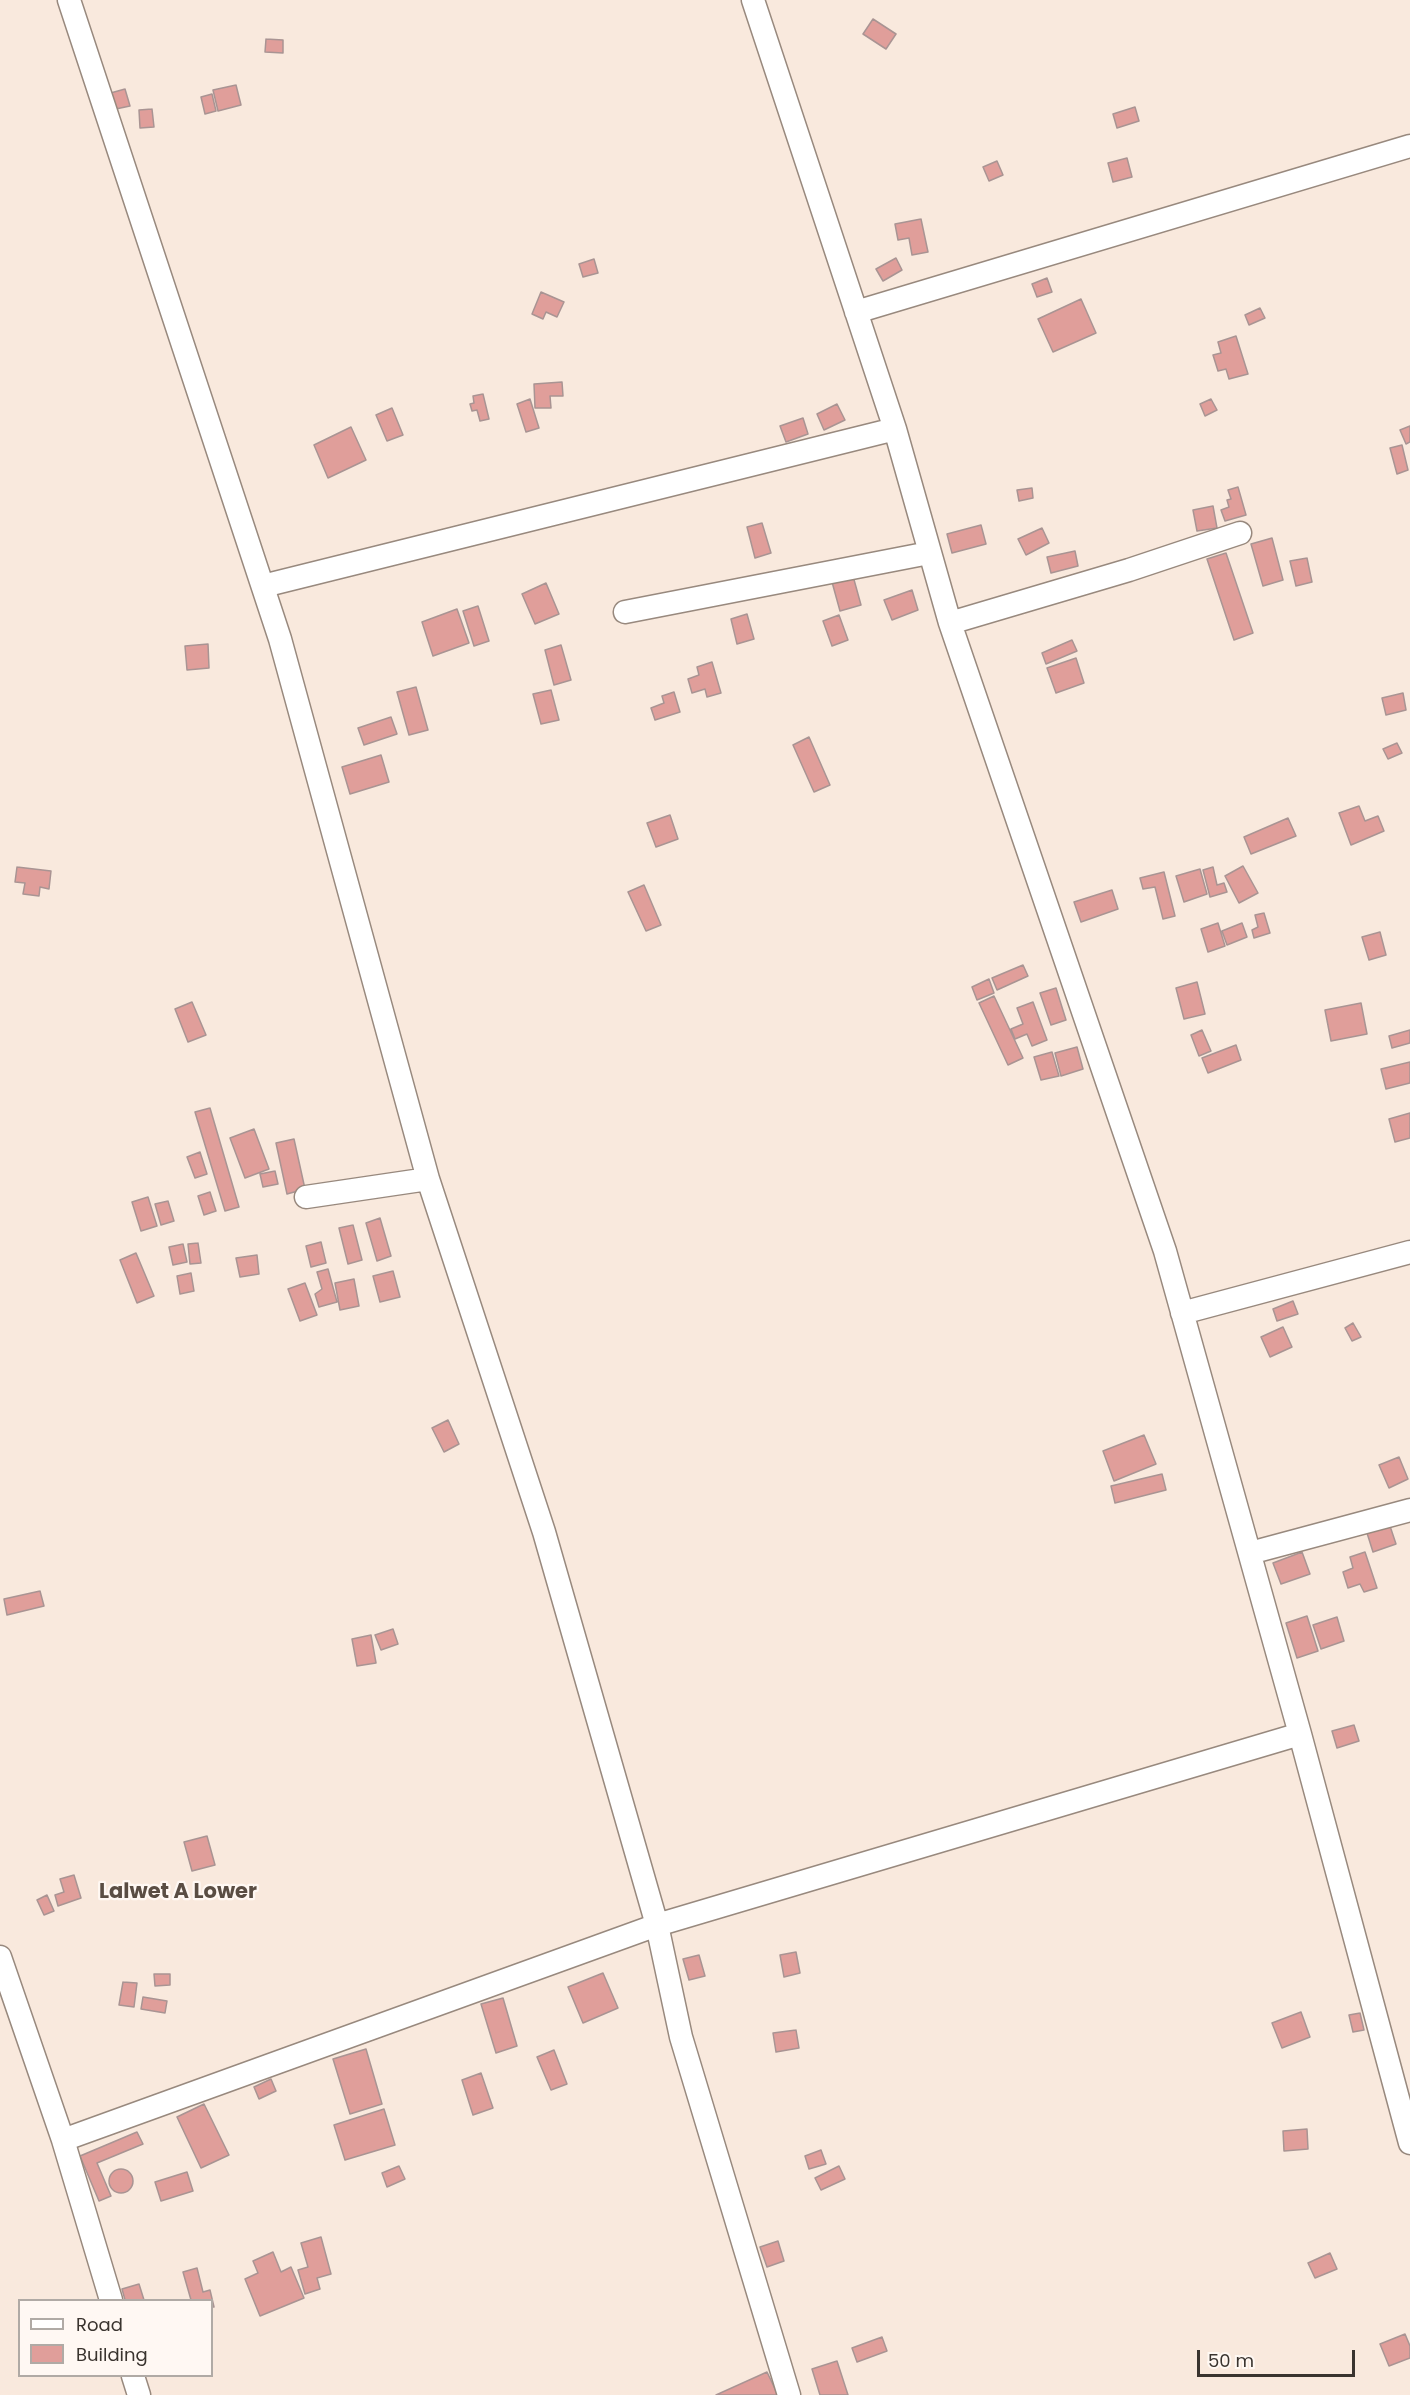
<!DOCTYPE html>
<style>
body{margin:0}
#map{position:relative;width:1410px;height:2395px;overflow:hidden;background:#f9e9dd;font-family:Poppins,sans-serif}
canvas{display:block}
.legend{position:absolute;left:18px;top:2299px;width:195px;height:78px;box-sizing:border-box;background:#fff8f3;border:2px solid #b0aaa5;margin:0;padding:8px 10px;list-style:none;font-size:18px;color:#3a342f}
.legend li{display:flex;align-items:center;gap:12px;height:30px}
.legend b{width:30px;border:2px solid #b0aaa5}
.scale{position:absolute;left:1197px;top:2350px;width:158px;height:27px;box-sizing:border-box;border:3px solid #3a342f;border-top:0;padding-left:8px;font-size:18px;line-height:21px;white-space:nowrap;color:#3a342f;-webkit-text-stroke:4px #fff8f3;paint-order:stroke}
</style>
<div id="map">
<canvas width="1410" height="2395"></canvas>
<ul class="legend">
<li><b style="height:8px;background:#fff"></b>Road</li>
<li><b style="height:16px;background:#e09e9a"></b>Building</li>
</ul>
<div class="scale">50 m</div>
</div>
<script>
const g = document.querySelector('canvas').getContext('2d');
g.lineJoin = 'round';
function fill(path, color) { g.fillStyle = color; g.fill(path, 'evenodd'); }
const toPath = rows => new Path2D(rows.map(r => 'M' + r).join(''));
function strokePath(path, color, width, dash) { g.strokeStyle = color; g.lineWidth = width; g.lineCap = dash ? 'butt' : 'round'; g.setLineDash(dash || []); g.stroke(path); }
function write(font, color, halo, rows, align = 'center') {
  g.font = font + ' Poppins,sans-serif'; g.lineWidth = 4.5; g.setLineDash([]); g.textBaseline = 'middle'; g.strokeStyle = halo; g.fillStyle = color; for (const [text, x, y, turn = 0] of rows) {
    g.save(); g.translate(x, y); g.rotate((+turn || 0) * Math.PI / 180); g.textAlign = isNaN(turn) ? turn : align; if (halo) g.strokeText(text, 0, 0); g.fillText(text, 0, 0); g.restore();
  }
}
const building = toPath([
 [873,19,896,34,886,49,863,34,873,19],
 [266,39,283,40,283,53,265,52,266,39],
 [236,85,241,105,218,111,213,90,236,85],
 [125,89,130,106,111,110,107,94,125,89],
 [212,94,216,111,205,114,201,97,212,94],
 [1135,107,1139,121,1117,128,1113,114,1135,107],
 [152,109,154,127,140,128,139,110,152,109],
 [1127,158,1132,177,1113,182,1108,163,1127,158],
 [997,161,1003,175,989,181,983,167,997,161],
 [921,219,928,252,912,255,909,238,898,240,895,224,921,219],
 [896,258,902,270,883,281,876,269,896,258],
 [594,259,598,273,583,277,579,264,594,259],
 [1047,278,1052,292,1037,297,1032,284,1047,278],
 [541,292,564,302,557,317,546,312,543,319,532,314,541,292],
 [1081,299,1096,333,1053,352,1038,319,1081,299],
 [1260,308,1265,318,1249,325,1245,315,1260,308],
 [1236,336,1248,374,1229,379,1226,369,1218,371,1213,355,1221,353,1218,342,1236,336],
 [562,382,563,396,550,396,551,408,535,408,534,384,562,382],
 [483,394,489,419,480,421,477,410,472,411,470,404,474,403,473,396,483,394],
 [530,399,539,428,526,432,517,404,530,399],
 [1211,399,1217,410,1205,416,1200,404,1211,399],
 [837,404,845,420,824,430,817,414,837,404],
 [392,408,403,435,387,441,376,415,392,408],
 [803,418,808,434,786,442,780,426,803,418],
 [1410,426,1410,442,1406,444,1400,430,1410,426],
 [351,427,366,460,328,478,314,445,351,427],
 [1402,445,1408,470,1397,474,1390,448,1402,445],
 [1238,487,1246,515,1225,521,1221,510,1229,507,1227,500,1231,499,1228,490,1238,487],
 [1032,488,1033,498,1019,501,1017,490,1032,488],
 [1213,506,1217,528,1197,531,1193,510,1213,506],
 [762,523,771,553,755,558,747,527,762,523],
 [981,525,986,544,952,553,947,534,981,525],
 [1042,528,1049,543,1026,555,1018,539,1042,528],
 [1272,538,1283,580,1263,586,1251,544,1272,538],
 [1075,551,1078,566,1051,573,1047,557,1075,551],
 [1226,553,1253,633,1234,640,1207,559,1226,553],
 [1307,558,1312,582,1296,586,1290,561,1307,558],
 [853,576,861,605,840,611,832,582,853,576],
 [546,583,559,614,535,624,522,594,546,583],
 [912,590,918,610,892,620,884,600,912,590],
 [478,606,489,641,474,646,463,611,478,606],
 [457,609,469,643,433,656,422,622,457,609],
 [747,614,754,639,737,644,731,619,747,614],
 [839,615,848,640,832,646,823,621,839,615],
 [1072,640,1077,651,1046,664,1042,653,1072,640],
 [208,644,209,668,187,670,185,646,208,644],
 [561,645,571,680,554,685,545,650,561,645],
 [1076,658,1084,683,1056,693,1047,668,1076,658],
 [712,662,721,693,707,697,705,689,692,693,688,679,699,675,697,667,712,662],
 [416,687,428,730,409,735,397,692,416,687],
 [551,690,559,720,541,724,533,694,551,690],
 [674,692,680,712,655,720,651,708,664,703,662,696,674,692],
 [1403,693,1406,710,1386,715,1382,698,1403,693],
 [391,717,397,734,364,745,358,728,391,717],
 [809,737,830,785,814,792,793,745,809,737],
 [1397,743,1402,753,1388,759,1383,749,1397,743],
 [381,755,389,782,350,794,342,767,381,755],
 [1359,806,1365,821,1378,816,1384,831,1351,845,1339,813,1359,806],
 [670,815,678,839,656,847,647,823,670,815],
 [1288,818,1296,836,1251,854,1244,837,1288,818],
 [1243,866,1258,893,1239,903,1225,876,1243,866],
 [17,867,51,871,49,889,40,887,39,896,23,894,25,883,15,882,17,867],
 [1213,867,1217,885,1224,883,1227,892,1210,897,1203,870,1213,867],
 [1200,869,1207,894,1184,902,1176,876,1200,869],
 [1164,872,1175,916,1163,919,1155,887,1143,889,1140,878,1164,872],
 [644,885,661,925,646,931,628,892,644,885],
 [1112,890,1118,909,1081,922,1074,902,1112,890],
 [1264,913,1270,933,1254,938,1252,930,1258,927,1255,915,1264,913],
 [1218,923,1225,946,1208,952,1201,929,1218,923],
 [1242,923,1247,937,1227,945,1222,931,1242,923],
 [1380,932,1386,955,1369,960,1362,937,1380,932],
 [1023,965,1028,976,997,990,992,978,1023,965],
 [989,979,994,993,977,1000,972,987,989,979],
 [1197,982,1205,1014,1184,1019,1176,988,1197,982],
 [1056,988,1066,1020,1051,1025,1040,993,1056,988],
 [994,996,1023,1058,1008,1065,979,1003,994,996],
 [192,1002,206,1035,188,1042,175,1009,192,1002],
 [1033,1002,1047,1040,1032,1046,1027,1034,1015,1039,1011,1029,1023,1024,1017,1008,1033,1002],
 [1361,1003,1367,1034,1331,1041,1325,1010,1361,1003],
 [1202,1030,1211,1051,1199,1056,1191,1035,1202,1030],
 [1410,1030,1410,1043,1392,1048,1389,1036,1410,1030],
 [1236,1045,1241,1060,1208,1073,1202,1058,1236,1045],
 [1077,1047,1083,1069,1061,1076,1055,1053,1077,1047],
 [1052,1052,1059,1076,1041,1080,1034,1057,1052,1052],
 [1410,1062,1410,1083,1386,1089,1381,1069,1410,1062],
 [210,1108,239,1207,225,1211,195,1112,210,1108],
 [1410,1113,1410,1138,1395,1142,1389,1119,1410,1113],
 [254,1129,269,1169,245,1178,230,1138,254,1129],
 [294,1139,305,1189,287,1194,276,1143,294,1139],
 [200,1152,207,1174,195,1178,187,1157,200,1152],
 [275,1171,278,1184,263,1187,260,1174,275,1171],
 [210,1192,216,1211,204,1215,198,1196,210,1192],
 [148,1197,157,1226,141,1231,132,1202,148,1197],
 [168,1201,174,1221,161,1225,155,1204,168,1201],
 [380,1218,391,1256,377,1261,366,1223,380,1218],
 [353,1225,362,1260,348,1264,339,1228,353,1225],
 [321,1242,326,1263,311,1267,306,1246,321,1242],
 [198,1243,201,1263,190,1264,188,1244,198,1243],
 [183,1244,187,1262,173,1265,169,1247,183,1244],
 [136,1253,154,1296,137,1303,120,1260,136,1253],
 [257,1255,259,1274,240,1277,236,1258,257,1255],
 [328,1269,337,1302,319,1307,315,1294,322,1289,317,1272,328,1269],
 [393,1271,400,1297,380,1302,373,1276,393,1271],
 [191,1273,194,1291,180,1294,177,1276,191,1273],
 [354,1279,359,1306,340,1310,335,1283,354,1279],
 [305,1283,317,1315,300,1321,288,1289,305,1283],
 [1293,1301,1298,1314,1277,1321,1273,1309,1293,1301],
 [1353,1323,1361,1337,1352,1341,1345,1328,1353,1323],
 [1283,1327,1292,1347,1270,1357,1261,1337,1283,1327],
 [448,1420,459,1444,444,1452,432,1428,448,1420],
 [1144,1435,1156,1464,1114,1481,1103,1451,1144,1435],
 [1399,1457,1408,1479,1389,1488,1379,1465,1399,1457],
 [1162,1474,1166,1490,1115,1503,1111,1486,1162,1474],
 [1390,1526,1396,1544,1373,1552,1367,1533,1390,1526],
 [1302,1552,1310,1574,1281,1584,1273,1563,1302,1552],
 [1365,1552,1377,1588,1364,1592,1360,1584,1348,1588,1343,1572,1353,1568,1350,1557,1365,1552],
 [40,1591,44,1606,7,1615,4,1599,40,1591],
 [1307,1616,1318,1651,1297,1658,1286,1623,1307,1616],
 [1337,1617,1344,1641,1321,1649,1313,1625,1337,1617],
 [393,1629,398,1644,381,1650,375,1635,393,1629],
 [371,1635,376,1663,357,1666,352,1639,371,1635],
 [1354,1725,1359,1741,1337,1748,1332,1731,1354,1725],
 [207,1836,215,1865,192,1871,184,1842,207,1836],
 [74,1875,81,1898,58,1906,55,1895,64,1892,60,1879,74,1875],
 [47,1895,54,1911,44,1915,37,1900,47,1895],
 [796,1952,800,1973,784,1977,780,1955,796,1952],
 [699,1955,705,1976,689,1980,683,1959,699,1955],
 [603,1973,618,2008,583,2023,568,1987,603,1973],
 [154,1974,170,1974,170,1985,155,1986,154,1974],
 [123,1982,137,1983,134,2007,119,2005,123,1982],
 [143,1997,167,2001,165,2013,141,2009,143,1997],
 [503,1998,517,2046,496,2053,481,2004,503,1998],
 [1301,2012,1310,2037,1282,2048,1272,2023,1301,2012],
 [1360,2013,1364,2030,1353,2032,1349,2015,1360,2013],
 [796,2030,799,2048,776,2052,773,2033,796,2030],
 [366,2049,382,2104,350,2114,333,2059,366,2049],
 [554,2050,567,2084,551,2090,537,2057,554,2050],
 [481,2073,493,2108,473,2115,462,2080,481,2073],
 [271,2079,276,2091,259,2099,254,2087,271,2079],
 [204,2104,229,2155,201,2168,177,2117,204,2104],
 [384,2109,395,2145,345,2160,334,2125,384,2109],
 [1307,2129,1308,2149,1284,2151,1283,2131,1307,2129],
 [137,2132,143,2144,97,2163,111,2196,99,2201,80,2156,137,2132],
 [821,2150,826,2164,809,2169,805,2156,821,2150],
 [399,2166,405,2179,387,2187,382,2173,399,2166],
 [839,2166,845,2179,821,2190,815,2178,839,2166],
 '109 2181a12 12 0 1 1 24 0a12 12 0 1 1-24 0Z',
 [187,2172,193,2191,161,2201,155,2182,187,2172],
 [321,2237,331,2274,317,2278,320,2289,305,2294,298,2270,308,2267,301,2243,321,2237],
 [778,2241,784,2261,767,2267,760,2247,778,2241],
 [273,2252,281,2272,291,2267,304,2298,260,2316,245,2279,258,2273,253,2261,273,2252],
 [1330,2253,1337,2269,1315,2278,1308,2263,1330,2253],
 [197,2268,203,2292,210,2290,214,2307,212,2307,212,2300,191,2300,183,2272,197,2268],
 [139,2284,144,2300,125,2300,122,2289,139,2284],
 [1405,2334,1410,2346,1410,2358,1389,2366,1380,2344,1405,2334],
 [882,2337,887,2351,857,2362,852,2348,882,2337],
 [837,2361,848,2395,820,2395,812,2369,837,2361],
 [767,2372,778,2395,716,2395,767,2372]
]);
const minor = toPath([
 [69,0,280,639,428,1179,544,1532,657,1925,681,2037,789,2395],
 [753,0,895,429,950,623,1165,1251,1300,1734,1410,2143],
 [856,312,1410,146],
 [263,586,895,429],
 [625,612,929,553],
 [950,623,1129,570,1240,533],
 [306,1197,428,1179],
 [1182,1313,1410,1252],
 [1250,1553,1410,1510],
 [0,1957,63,2140,111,2300],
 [63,2140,657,1925,1300,1734],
 [133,2376,139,2395]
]);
const quarterNames = [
 ["Lalwet A Lower",178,1893]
];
fill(building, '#e09e9a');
strokePath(building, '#a99493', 1.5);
strokePath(minor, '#98897e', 25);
strokePath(minor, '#fff', 22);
write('bold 21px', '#5a4d43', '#fff8f3', quarterNames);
</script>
